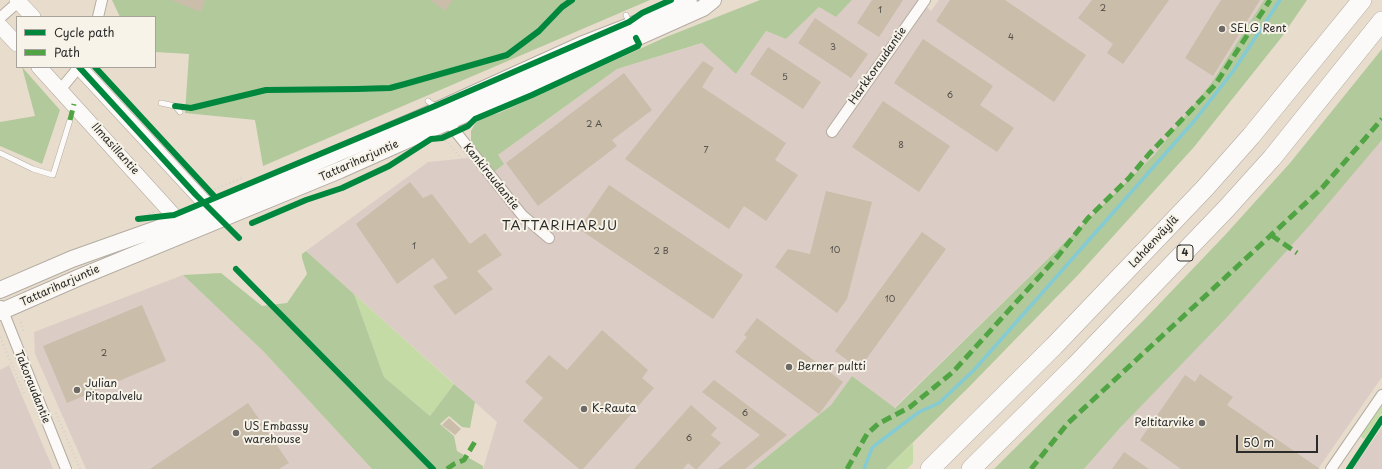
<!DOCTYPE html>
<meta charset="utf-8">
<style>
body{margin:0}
#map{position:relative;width:1382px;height:469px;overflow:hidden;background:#e8ddcd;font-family:"Playpen Sans",sans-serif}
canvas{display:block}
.legend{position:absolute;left:16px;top:16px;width:140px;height:52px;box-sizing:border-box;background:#f7f3e8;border:1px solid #a5a39c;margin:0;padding:5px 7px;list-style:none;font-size:12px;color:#2b2b2b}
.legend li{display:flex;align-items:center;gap:8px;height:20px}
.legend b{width:20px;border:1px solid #a5a39c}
.scale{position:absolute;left:1236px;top:435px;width:82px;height:18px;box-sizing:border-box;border:2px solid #2b2b2b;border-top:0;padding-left:5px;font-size:12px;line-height:14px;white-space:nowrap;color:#2b2b2b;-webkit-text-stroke:3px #f7f3e8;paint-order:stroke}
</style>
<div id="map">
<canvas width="1382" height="469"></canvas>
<ul class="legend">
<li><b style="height:5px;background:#00873e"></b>Cycle path</li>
<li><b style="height:5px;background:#51a443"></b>Path</li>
</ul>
<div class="scale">50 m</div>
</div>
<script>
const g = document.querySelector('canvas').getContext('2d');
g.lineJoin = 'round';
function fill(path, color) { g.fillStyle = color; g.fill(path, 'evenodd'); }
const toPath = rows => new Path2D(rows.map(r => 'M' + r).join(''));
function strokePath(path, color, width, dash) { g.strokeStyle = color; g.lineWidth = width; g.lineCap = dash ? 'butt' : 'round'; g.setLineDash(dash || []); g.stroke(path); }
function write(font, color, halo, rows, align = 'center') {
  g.font = font + ' "Playpen Sans",sans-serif'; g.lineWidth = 4; g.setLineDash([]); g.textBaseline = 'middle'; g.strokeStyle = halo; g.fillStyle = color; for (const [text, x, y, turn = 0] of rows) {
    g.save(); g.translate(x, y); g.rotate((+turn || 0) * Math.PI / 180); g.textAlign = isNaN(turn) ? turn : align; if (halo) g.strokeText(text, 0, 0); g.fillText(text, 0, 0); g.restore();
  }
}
const industrial = toPath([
 [852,0,918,0,931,11,939,0,1264,0,1212,82,1154,155,894,408,852,376,831,405,752,469,483,469,497,422,306,251,428,162,498,155,617,69,703,43,736,74,766,31,786,39,819,7,836,17],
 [1382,140,1382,377,1318,469,1084,469,1119,429,1266,274],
 [183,275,263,351,372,469,86,469,35,354,34,332],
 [9,365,53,469,0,469,0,370],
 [1382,427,1382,469,1353,469]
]);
const green = toPath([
 [354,294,454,384,430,416,384,377],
 [1382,404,1382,413,1364,439,1360,436],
 [913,443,913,463,907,469,886,469]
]);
const forest = toPath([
 [112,0,650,0,263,166,255,120,185,113,189,54,155,52,155,17,120,17],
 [760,0,852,0,836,17,819,7,786,39,766,31,736,74,702,43,617,69,498,155,504,164,494,172,471,142,471,131,476,122,485,117,499,113,666,37],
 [1264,0,1307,0,1281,38,1194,147,1078,275,969,387,889,466,886,469,752,469,831,405,852,376,895,408,1154,155,1212,82],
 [1382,49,1382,140,1309,226,1228,316,1119,429,1084,469,994,469,1144,320,1226,234,1290,163],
 [22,67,60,110,42,164,0,146,0,122,35,116],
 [306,251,354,294,384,377,430,416,454,384,475,402,470,428,462,427,449,416,440,424,454,436,457,451,483,466,483,469,372,469,263,351,183,275,221,273,262,306,287,303,307,274,302,258,302,254]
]);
const stream = toPath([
 [864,469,872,448,878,443,919,412,939,403,974,370,1195,120,1234,70,1280,0]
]);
const building = toPath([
 [171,0,205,0,201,12],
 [430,0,453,0,445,11],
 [872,0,903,0,879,37,857,23],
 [950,0,1005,0,1086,55,1054,102,936,21],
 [1092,0,1169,0,1123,64,1107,53,1113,44,1078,18],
 [1221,0,1260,0,1213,76,1185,58],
 [815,18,868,54,851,78,798,43],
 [923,39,993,86,980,105,1014,128,997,152,894,83],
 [768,47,821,82,803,109,750,74],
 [703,61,714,68,702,87,786,143,775,160,798,175,766,221,744,206,729,229,625,159],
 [624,73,652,110,612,140,617,146,538,206,506,163],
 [883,101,950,146,919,192,852,147],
 [410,182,423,198,432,194,470,244,485,233,502,255,477,271,493,289,455,315,433,286,448,278,433,258,397,284,356,224],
 [609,185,743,275,713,319,579,229],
 [826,191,872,202,847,299,837,313,775,267,788,249,810,254],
 [922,232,946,249,859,369,835,351],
 [142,305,166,361,67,403,43,346],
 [757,318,843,382,819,414,735,352,747,337,744,335],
 [602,330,648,370,642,378,654,388,583,469,579,469,523,421,543,398,525,382,549,355,567,370],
 [1200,374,1233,397,1227,405,1320,469,1181,469,1140,440,1185,375,1195,382],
 [714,380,787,435,745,469,718,469,760,435,702,392],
 [248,403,289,463,279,469,150,469],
 [691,405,717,428,711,435,721,443,697,469,695,469,688,463,683,469,634,469],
 [449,418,461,429,455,435,442,425],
 [1124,452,1149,469,1112,469]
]);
const path = toPath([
 [442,138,449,144,481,182],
 [211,191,244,177],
 [138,219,154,212],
 [525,232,555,266,560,265],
 [21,322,23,331],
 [0,337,24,393],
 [56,413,80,469]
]);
const service = toPath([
 [626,15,630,24],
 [428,101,436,107],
 [161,103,175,106,180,112],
 [0,153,33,169,53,175,70,120]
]);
const minor = toPath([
 [98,17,102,0],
 [0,18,18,2],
 [60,90,79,67],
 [444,117,522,215,549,238],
 [832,132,925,0],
 [1,306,66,469],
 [1331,469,1382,395]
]);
const secondary = toPath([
 [17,0,33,17],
 [0,26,17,44],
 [39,67,186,229],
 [79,67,217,216]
]);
const primary = toPath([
 [0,290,72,259,179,221,420,118,581,45,689,3],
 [0,312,80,277,340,170,703,8,713,0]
]);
const motorway = toPath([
 [930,469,1054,346,1205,188,1251,136,1362,0],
 [971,469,1075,366,1226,209,1272,158,1382,21]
]);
const quiet = toPath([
 [70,120,74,104],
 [1271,235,1297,253],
 [447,469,454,464,464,460,476,440],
 [847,469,867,434,878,424,910,407,953,372,1058,256,1088,218,1129,178,1149,154,1215,85,1270,0],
 [1031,469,1068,423,1322,188,1382,119]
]);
const cycleway = toPath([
 [79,67,196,195,239,238],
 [95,67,215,197],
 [175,106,191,108,266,90,357,89,390,88,405,84,507,55,539,31,562,7,572,0],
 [138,219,174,215,435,106,629,22,642,13,671,0],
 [252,223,306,200,342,188,389,166,431,139,442,138,468,126,475,119,532,95,638,46,639,44,636,38],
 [236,269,433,469],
 [1349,469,1382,419]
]);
const markers = [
 [1222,29,4,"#6d6964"],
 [789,367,4,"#6d6964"],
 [77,390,4,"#6d6964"],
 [584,409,4,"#6d6964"],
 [1202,423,4,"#6d6964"],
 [236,433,4,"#6d6964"]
];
const numberNames = [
 ["2",1103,9],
 ["1",880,11],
 ["4",1011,38],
 ["3",833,48],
 ["5",785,78],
 ["6",950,96],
 ["2 A",594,125],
 ["8",901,146],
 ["7",706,151],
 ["1",414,247],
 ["10",835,251],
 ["2 B",661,252],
 ["10",890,300],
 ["2",104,354],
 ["6",745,414],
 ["6",689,439]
];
const shields = [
 [1185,253,16]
];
const shieldNames = [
 ["4",1185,253]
];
const poiNames = [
 ["SELG Rent",1230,29],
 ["Berner pultti",797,367],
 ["Julian",85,384],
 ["Pitopalvelu",85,397],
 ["K-Rauta",592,409],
 ["Peltitarvike",1194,423,"right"],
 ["US Embassy",244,427],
 ["warehouse",244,440]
];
const streetNames = [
 ["Harkkoraudantie",878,66,-55],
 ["Ilmasillantie",115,149,48],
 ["Tattariharjuntie",359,161,-24],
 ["Kankiraudantie",491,177,51],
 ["Lahdenväylä",1154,242,-47],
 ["Tattariharjuntie",60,286,-24],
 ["Takoraudantie",32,387,68]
];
const quarterNames = [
 ["TATTARIHARJU",560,226]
];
fill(industrial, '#dcccc6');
fill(green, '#c5dba6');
fill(forest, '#b2c99c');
strokePath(stream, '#84cbd3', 3.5);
fill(building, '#cabdaa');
strokePath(service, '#b3aca2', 6);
strokePath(minor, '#b3aca2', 12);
strokePath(secondary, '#b3aca2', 16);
strokePath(primary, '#b3aca2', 18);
strokePath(motorway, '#b3aca2', 20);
strokePath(path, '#d3cfcb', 2, [1, 3]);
strokePath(service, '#fcfaf8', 5);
strokePath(minor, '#fcfaf8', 10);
strokePath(secondary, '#fcfaf8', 15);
strokePath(primary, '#fcfaf8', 16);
strokePath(motorway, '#fcfaf8', 19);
strokePath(quiet, '#51a443', 5, [10, 5]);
strokePath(cycleway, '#00873e', 6);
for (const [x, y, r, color] of markers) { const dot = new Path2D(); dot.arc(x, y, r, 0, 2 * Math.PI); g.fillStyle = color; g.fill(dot); strokePath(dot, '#f7f3e8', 1.5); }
write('9px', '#53504b', null, numberNames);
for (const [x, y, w] of shields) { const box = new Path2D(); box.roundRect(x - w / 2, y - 8, w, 16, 3); g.fillStyle = '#f7f3e8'; g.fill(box); strokePath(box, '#2b2b2b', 1); }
write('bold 10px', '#2b2b2b', null, shieldNames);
write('11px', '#2b2b2b', '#f7f3e8', poiNames, 'left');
write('11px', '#2b2b2b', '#f7f3e8', streetNames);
g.letterSpacing = '1px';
write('13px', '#2b2b2b', '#f7f3e8', quarterNames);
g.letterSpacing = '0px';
</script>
